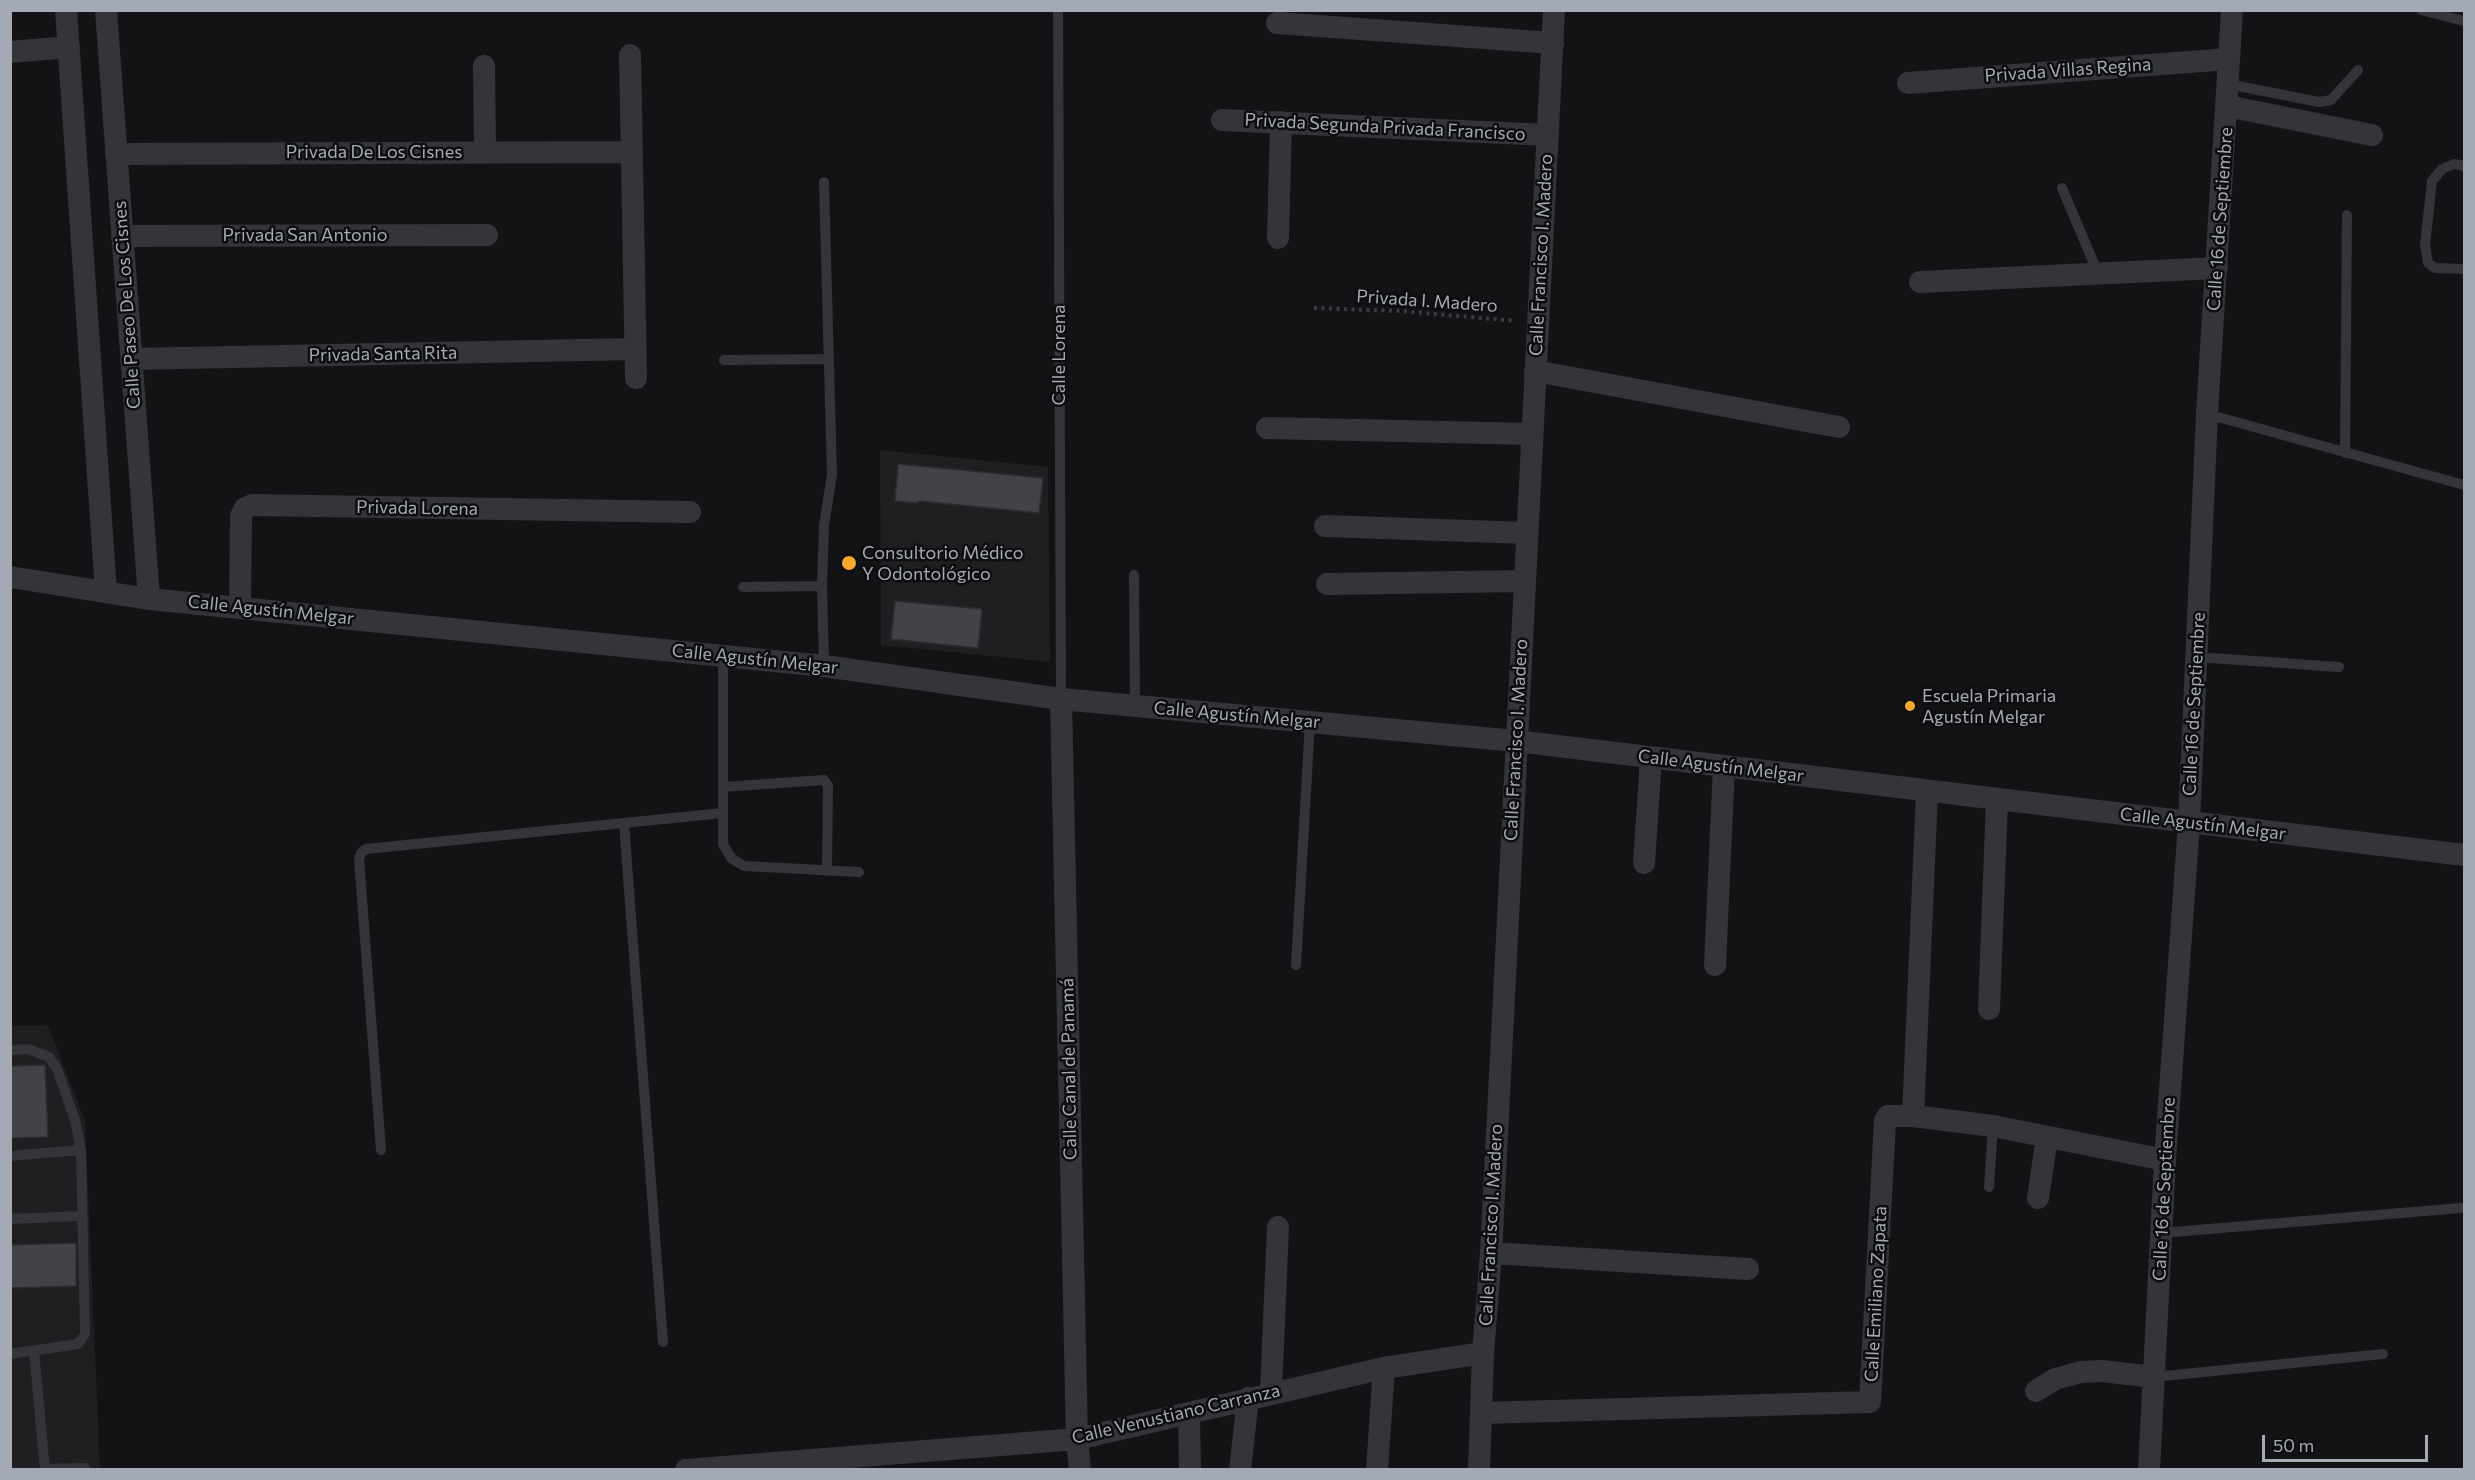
<!DOCTYPE html>
<meta charset="utf-8">
<style>
body{margin:0}
#map{position:relative;width:2475px;height:1480px;overflow:hidden;background:#131315;font-family:Commissioner,sans-serif}
canvas{display:block}
.frame{position:absolute;inset:0;border:12px solid #a4aab5;pointer-events:none}
.scale{position:absolute;left:2262px;top:1435px;width:166px;height:27px;box-sizing:border-box;border:3px solid #a4aab5;border-top:0;padding-left:8px;font-size:18px;line-height:21px;white-space:nowrap;color:#a4aab5;-webkit-text-stroke:4px #0e0e10;paint-order:stroke}
</style>
<div id="map">
<canvas width="2475" height="1480"></canvas>
<div class="frame"></div>
<div class="scale">50 m</div>
</div>
<script>
const g = document.querySelector('canvas').getContext('2d');
g.lineJoin = 'round';
function fill(path, color) { g.fillStyle = color; g.fill(path, 'evenodd'); }
const toPath = rows => new Path2D(rows.map(r => 'M' + r).join(''));
function strokePath(path, color, width, dash) { g.strokeStyle = color; g.lineWidth = width; g.lineCap = dash ? 'butt' : 'round'; g.setLineDash(dash || []); g.stroke(path); }
function write(font, color, halo, rows, align = 'center') {
  g.font = font + ' Commissioner,sans-serif'; g.lineWidth = 5; g.setLineDash([]); g.textBaseline = 'middle'; g.strokeStyle = halo; g.fillStyle = color; for (const [text, x, y, turn = 0] of rows) {
    g.save(); g.translate(x, y); g.rotate((+turn || 0) * Math.PI / 180); g.textAlign = isNaN(turn) ? turn : align; if (halo) g.strokeText(text, 0, 0); g.fillText(text, 0, 0); g.restore();
  }
}
const built = toPath([
 [880,450,1048,467,1050,662,881,645],
 [48,1025,85,1121,100,1469,11,1469,10,1026]
]);
const building = toPath([
 [898,464,1043,478,1039,513,919,501,918,503,895,501,898,464],
 [895,601,982,609,978,648,891,639,895,601],
 [45,1065,48,1137,10,1138,10,1066,45,1065],
 [76,1243,76,1286,10,1288,10,1245,76,1243]
]);
const path = toPath([
 [1314,308,1401,311,1516,321]
]);
const lane = toPath([
 [1058,10,1061,699],
 [2421,10,2464,21],
 [2228,84,2319,102,2331,100,2358,70],
 [2464,166,2454,164,2442,169,2432,181,2425,245,2428,263,2435,268,2464,269],
 [824,182,832,475,824,525,822,586,824,666],
 [2062,188,2098,273],
 [724,360,829,359],
 [2207,414,2464,485],
 [2345,453,2347,215],
 [1134,575,1135,706],
 [743,587,822,586],
 [723,656,723,844,731,858,744,866,859,872],
 [2196,657,2339,667],
 [723,787,824,780,828,786,827,871],
 [624,823,663,1342],
 [1296,965,1310,722],
 [10,1050,28,1049,49,1057,57,1069,75,1120,81,1150,85,1334,78,1344,10,1354],
 [381,1150,359,859,361,853,366,849,723,813],
 [10,1156,81,1150],
 [1989,1187,1993,1126],
 [10,1219,82,1216],
 [2161,1233,2461,1208],
 [34,1351,45,1470],
 [2154,1377,2383,1354],
 [45,1469,85,1468]
]);
const street = toPath([
 [66,10,106,592],
 [106,10,149,599],
 [1277,23,1553,43],
 [10,52,69,47],
 [630,55,636,378],
 [484,66,485,152],
 [1908,83,2229,59],
 [2227,106,2372,135],
 [1222,120,1548,135],
 [116,154,632,152],
 [122,236,487,235],
 [1278,238,1281,122],
 [1920,282,2217,268],
 [131,359,635,349],
 [1535,371,1839,427],
 [1267,428,1532,434],
 [1325,526,1527,533],
 [10,577,149,599,824,666,1061,699,1516,741,2464,855],
 [1327,584,1524,581],
 [240,607,241,516,245,508,252,505,690,512],
 [1061,699,1077,1439,1080,1470],
 [1644,863,1651,758],
 [1715,965,1724,766],
 [1989,1009,1997,800],
 [1913,1116,1927,792],
 [2038,1198,2047,1137],
 [1491,1253,1748,1269],
 [2036,1391,2055,1379,2081,1372,2102,1371,2154,1377],
 [1271,1392,1278,1227],
 [1482,1413,1870,1402,1885,1121,1888,1116,1913,1116,1993,1126,2165,1160],
 [1189,1414,1190,1470],
 [686,1470,1077,1439,1384,1368,1483,1353],
 [1240,1470,1248,1398],
 [1377,1470,1384,1368],
 [1479,1470,1483,1353,1491,1253,1554,10],
 [2149,1470,2165,1160,2189,823,2207,414,2232,10]
]);
const markers = [
 [849,563,8,"#f4a82c"],
 [1910,706,6,"#f4a82c"]
];
const streetNames = [
 ["Privada Villas Regina",2068,70,-4],
 ["Privada Segunda Privada Francisco",1385,127,3],
 ["Privada De Los Cisnes",374,152],
 ["Calle 16 de Septiembre",2220,219,-86],
 ["Privada San Antonio",305,235],
 ["Calle Francisco I. Madero",1541,255,-87],
 ["Privada I. Madero",1427,301,4],
 ["Calle Paseo De Los Cisnes",127,305,-94],
 ["Privada Santa Rita",383,354,-1],
 ["Calle Lorena",1059,355,-90],
 ["Privada Lorena",417,508,1],
 ["Calle Agustín Melgar",271,610,6],
 ["Calle Agustín Melgar",755,659,6],
 ["Calle 16 de Septiembre",2194,704,-87],
 ["Calle Agustín Melgar",1237,715,5],
 ["Calle Francisco I. Madero",1516,740,-87],
 ["Calle Agustín Melgar",1721,766,7],
 ["Calle Agustín Melgar",2203,824,7],
 ["Calle Canal de Panamá",1069,1069,-91],
 ["Calle 16 de Septiembre",2164,1189,-87],
 ["Calle Francisco I. Madero",1491,1225,-87],
 ["Calle Emiliano Zapata",1876,1294,-87],
 ["Calle Venustiano Carranza",1176,1414,-13]
];
const poiNames = [
 ["Consultorio Médico",862,553],
 ["Y Odontológico",862,574],
 ["Escuela Primaria",1922,696],
 ["Agustín Melgar",1922,717]
];
fill(built, '#1f1f22');
fill(building, '#424348');
strokePath(building, '#2d2d31', 1.5);
strokePath(path, '#3a3c41', 4, [3, 4.5]);
strokePath(lane, '#34353a', 10);
strokePath(street, '#34353a', 22);
for (const [x, y, r, color] of markers) { const dot = new Path2D(); dot.arc(x, y, r, 0, 2 * Math.PI); g.fillStyle = color; g.fill(dot); strokePath(dot, '#0e0e10', 2); }
write('18px', '#a4aab5', '#0e0e10', streetNames);
write('18px', '#a4aab5', '#0e0e10', poiNames, 'left');
</script>
